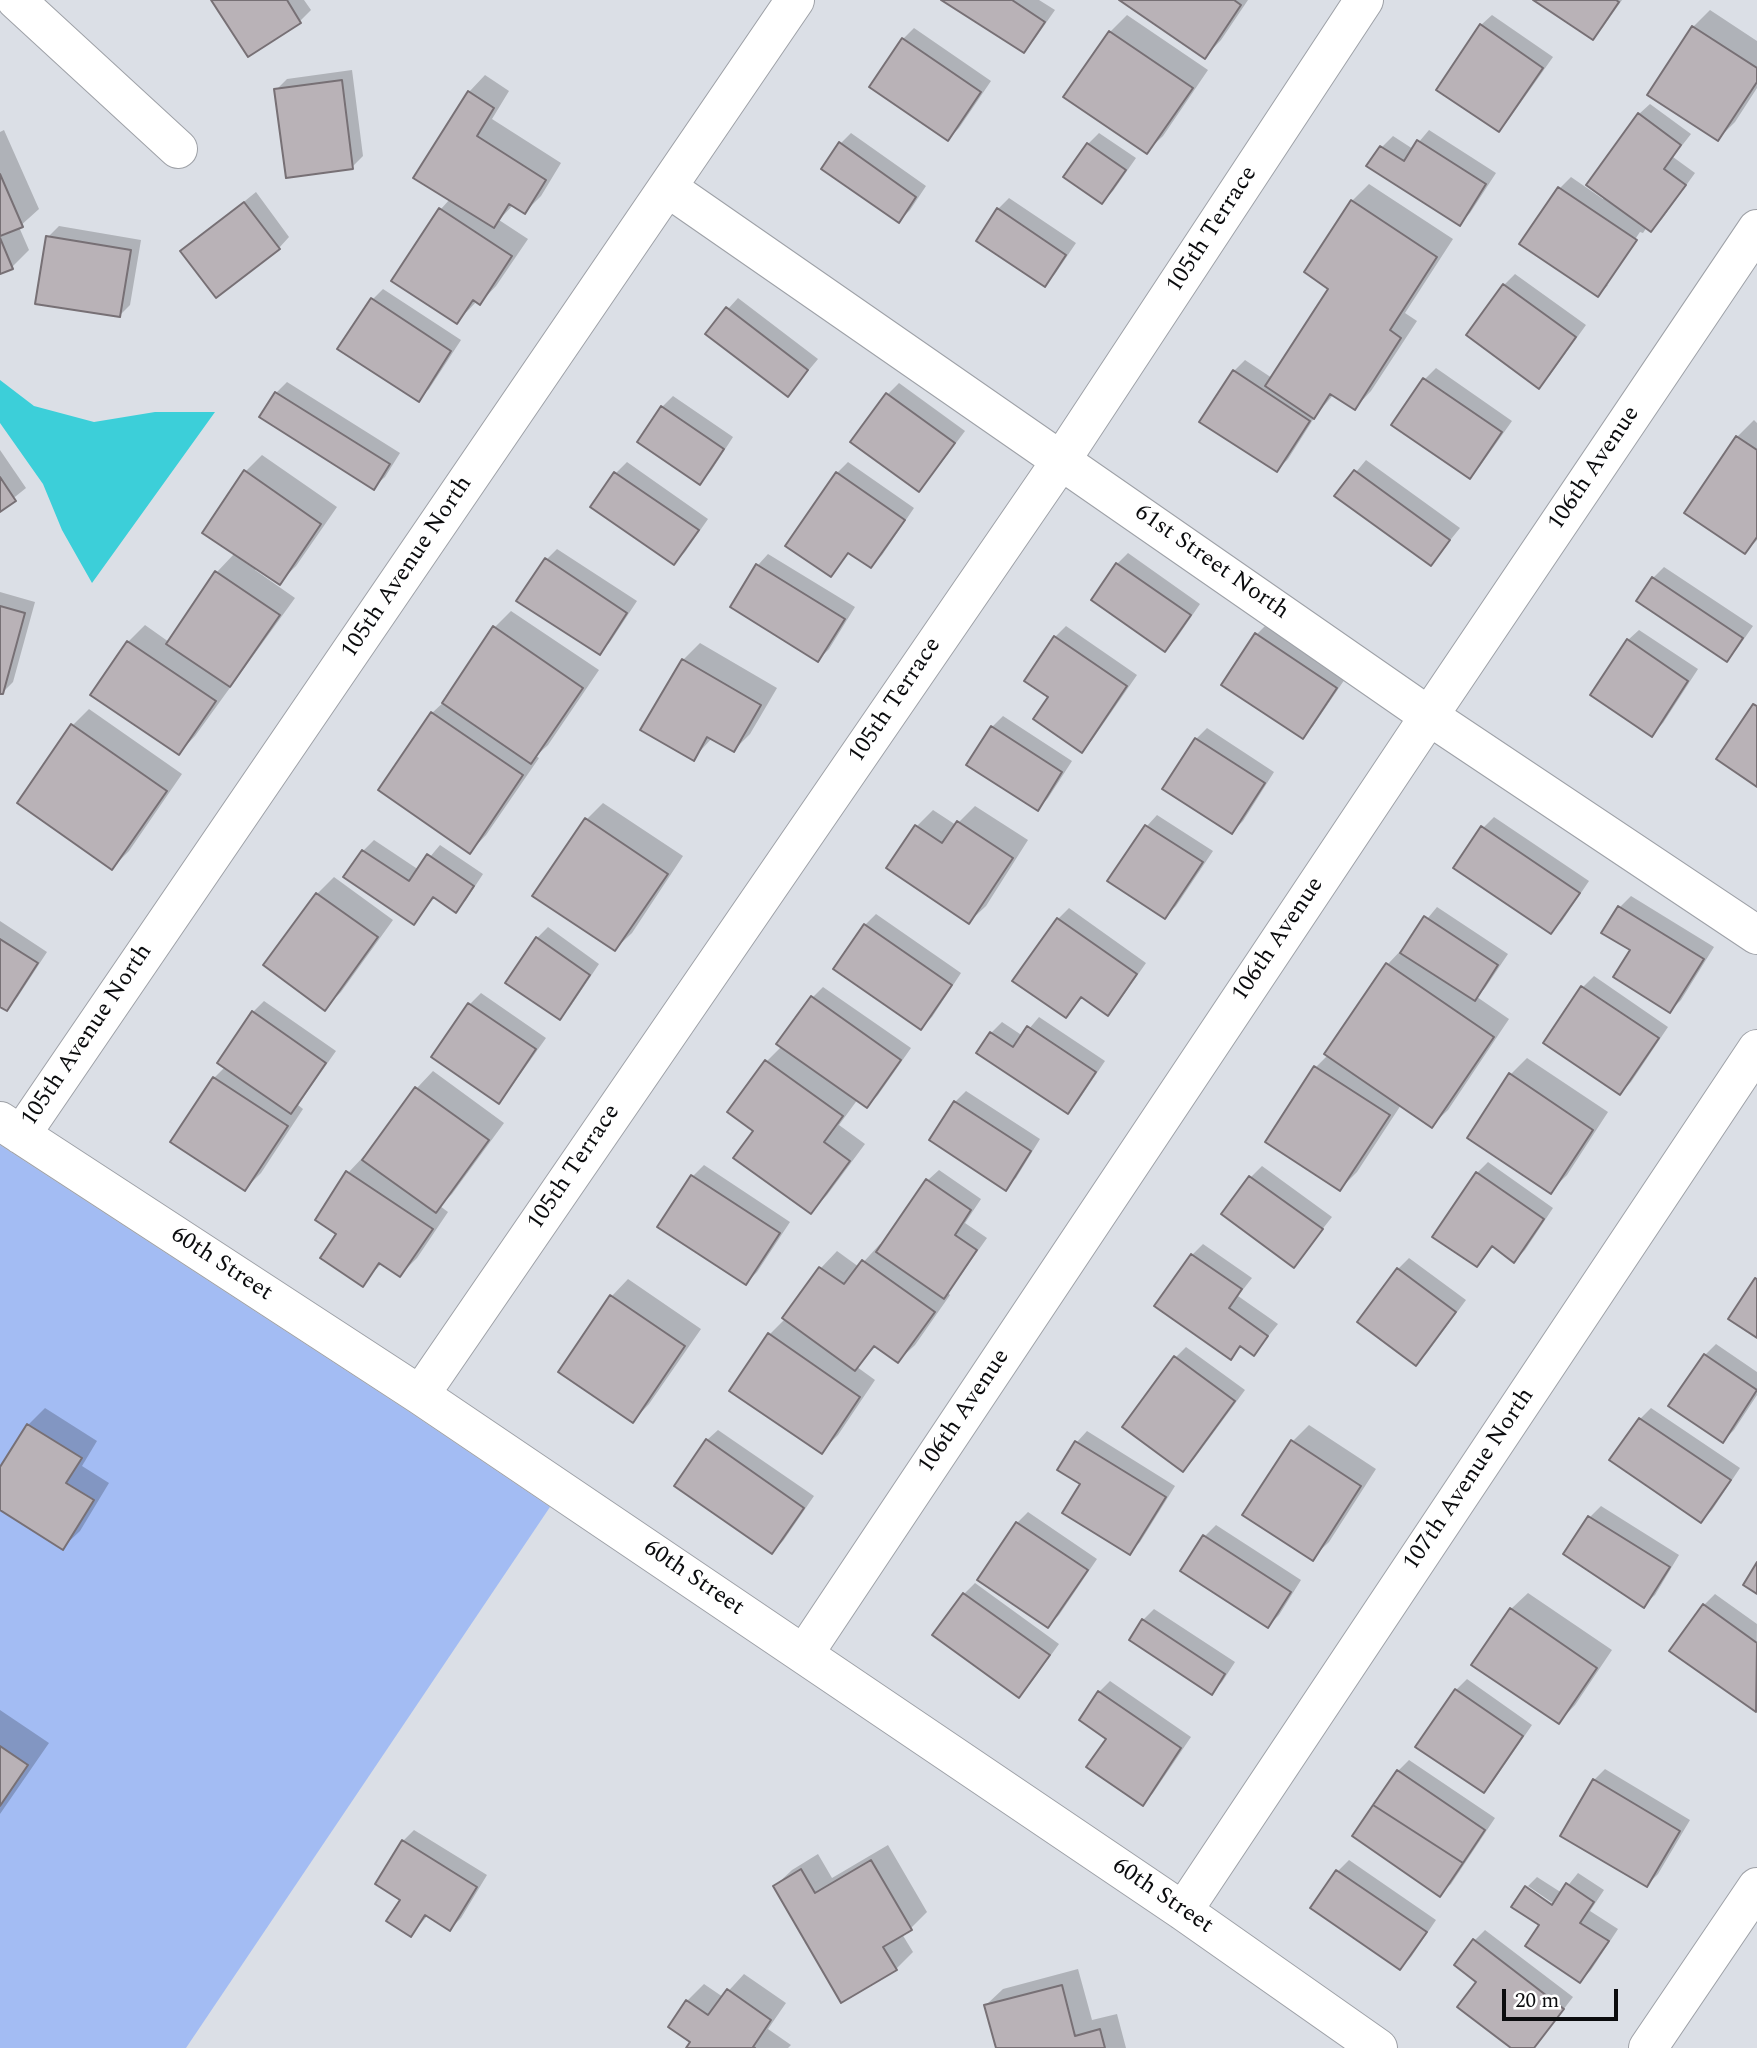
<!DOCTYPE html>
<style>
body{margin:0}
#map{position:relative;width:1757px;height:2048px;overflow:hidden;background:#dbdfe6;font-family:Spectral,serif}
canvas{display:block}
.scale{position:absolute;left:1502px;top:1989px;width:116px;height:32px;box-sizing:border-box;border:4px solid #0b0c0e;border-top:0;padding-left:9px;font-size:21px;line-height:24px;white-space:nowrap;color:#0b0c0e;-webkit-text-stroke:5px #fff;paint-order:stroke}
</style>
<div id="map">
<canvas width="1757" height="2048"></canvas>
<div class="scale">20 m</div>
</div>
<script>
const g = document.querySelector('canvas').getContext('2d');
g.lineJoin = 'round';
function fill(path, color) { g.fillStyle = color; g.fill(path, 'evenodd'); }
const toPath = rows => new Path2D(rows.map(r => 'M' + r).join(''));
function strokePath(path, color, width, dash) { g.strokeStyle = color; g.lineWidth = width; g.lineCap = dash ? 'butt' : 'round'; g.setLineDash(dash || []); g.stroke(path); }
function write(font, color, halo, rows, align = 'center') {
  g.font = font + ' Spectral,serif'; g.lineWidth = 5; g.setLineDash([]); g.textBaseline = 'middle'; g.strokeStyle = halo; g.fillStyle = color; for (const [text, x, y, turn = 0] of rows) {
    g.save(); g.translate(x, y); g.rotate((+turn || 0) * Math.PI / 180); g.textAlign = isNaN(turn) ? turn : align; if (halo) g.strokeText(text, 0, 0); g.fillText(text, 0, 0); g.restore();
  }
}
const green = toPath([
 [0,1145,408,1411,550,1507,186,2048,0,2048]
]);
const water = toPath([
 [0,380,34,406,94,422,155,412,215,412,92,583,62,530,43,484,0,423]
]);
const shadow = toPath([
 [213,0,304,0,311,10,300,21,248,55],
 [945,0,1039,0,1055,10,1034,40,1023,51],
 [1122,0,1248,0,1221,40,1205,57],
 [1536,0,1622,0,1603,27,1593,38],
 [1710,10,1757,41,1757,88,1735,122,1718,139,1650,95,1693,27],
 [1127,15,1208,70,1163,136,1146,152,1110,32],
 [1492,15,1553,57,1509,119,1499,130,1481,25],
 [914,28,991,81,959,128,948,139,903,39],
 [352,70,363,156,352,167,276,90,287,79],
 [485,75,509,91,492,119,561,163,541,196,525,212,513,205,499,220,528,239,496,286,480,303,477,301,457,322,394,281,441,209,450,199,469,92],
 [1650,104,1691,134,1673,157,1695,173,1662,219,1651,230,1647,227,1643,233,1640,232,1604,285,1608,285,1598,295,1521,244,1560,188,1571,177,1603,199,1639,114],
 [4,130,39,209,19,227,29,250,12,267,0,272,0,132],
 [1429,130,1496,173,1470,213,1459,224,1369,165,1382,147,1393,136,1413,149],
 [851,133,926,186,910,210,899,221,840,144],
 [1099,133,1136,158,1113,191,1102,202,1066,176,1088,144],
 [1369,184,1453,239,1405,313,1417,321,1371,391,1355,408,1334,394,1316,415,1288,459,1277,470,1234,371,1245,360,1272,378,1330,288,1306,272,1352,201],
 [256,192,289,237,279,248,183,251],
 [1009,198,1076,243,1055,274,1044,285,998,209],
 [59,226,141,240,130,305,119,316,48,237],
 [1515,274,1586,325,1550,375,1539,386,1468,335,1504,285],
 [383,289,461,340,429,389,418,399,372,300],
 [738,298,818,359,788,395,728,309],
 [1436,368,1512,421,1480,466,1470,477,1394,425,1425,379],
 [287,382,400,453,385,477,374,487,276,393],
 [899,383,965,431,929,479,918,490,852,442,888,394],
 [673,396,733,437,711,471,700,482,662,407],
 [1754,420,1757,423,1757,540,1745,552,1737,437],
 [0,450,26,488,0,509],
 [262,455,337,507,296,566,279,583,257,568,255,570,295,598,195,736,179,753,128,642,145,625,169,642,217,572,235,553,245,472],
 [1366,460,1460,528,1431,564,1337,495],
 [627,462,708,519,685,552,674,563,616,473],
 [848,462,914,508,882,555,871,566,850,552,831,575,837,473],
 [557,549,637,601,610,642,600,653,546,560],
 [1128,553,1200,604,1176,639,1165,650,1117,564],
 [768,554,855,607,829,649,818,660,732,606,758,565],
 [1664,567,1753,626,1737,649,1727,660,1638,601,1653,578],
 [0,592,35,602,13,682,2,693,0,692],
 [511,611,599,670,548,745,536,756,539,758,486,835,470,852,432,713,447,699,495,627],
 [1268,623,1347,676,1313,726,1302,737,1223,684,1257,634],
 [1066,626,1137,675,1092,740,1082,751,1051,697,1055,637],
 [1639,630,1698,669,1663,723,1652,734,1628,640],
 [700,643,777,688,750,734,734,750,712,738,693,759,683,660],
 [89,709,182,774,129,851,112,868,73,725],
 [1003,716,1072,761,1048,798,1038,809,992,727],
 [1207,728,1274,772,1243,821,1232,832,1196,739],
 [603,803,683,856,632,933,615,949,587,819],
 [975,806,1028,840,986,906,969,922,916,827,933,810,956,825],
 [1157,815,1213,851,1176,906,1165,917,1110,880,1147,826],
 [1494,817,1589,881,1562,921,1551,932,1483,828],
 [374,840,419,870,440,845,483,874,466,900,455,911,435,897,414,923,346,877,363,851],
 [334,877,393,920,341,992,325,1008,266,965,317,894],
 [1631,896,1714,947,1681,1000,1670,1011,1633,950,1603,932,1620,907],
 [1437,907,1508,954,1485,988,1477,997,1509,1019,1448,1110,1431,1126,1401,1105,1357,1172,1340,1189,1267,1141,1316,1067,1328,1055,1326,1053,1388,964,1404,947],
 [1069,908,1146,963,1118,1003,1107,1014,1083,997,1066,1016,1058,919],
 [876,914,961,973,932,1017,921,1028,865,925],
 [0,921,47,952,17,998,6,1009,0,1005],
 [548,927,599,964,570,1007,560,1017,537,938],
 [1594,976,1668,1027,1631,1082,1620,1093,1545,1042,1583,987],
 [823,987,911,1048,878,1095,867,1106,858,1099,839,1125,865,1144,827,1195,811,1212,755,1131,729,1112,767,1061,782,1046,812,998],
 [481,993,546,1038,509,1090,498,1101,434,1057,470,1004],
 [264,1001,336,1051,298,1105,303,1109,261,1173,245,1189,173,1142,214,1078,225,1067,253,1012],
 [1039,1017,1105,1061,1078,1101,1067,1111,978,1052,991,1033,1002,1022,1023,1036],
 [1527,1058,1608,1112,1567,1175,1551,1191,1511,1074],
 [433,1071,504,1123,452,1194,440,1206,448,1212,417,1258,400,1275,382,1263,362,1284,338,1234,348,1173,364,1156,366,1157,417,1088],
 [966,1091,1040,1139,1016,1178,1005,1188,955,1102],
 [1488,1162,1553,1208,1525,1250,1514,1261,1494,1246,1477,1265,1477,1173],
 [704,1165,790,1222,757,1272,746,1283,659,1227,693,1176],
 [1262,1166,1332,1217,1294,1265,1251,1177],
 [939,1170,981,1199,965,1223,987,1238,948,1293,950,1295,915,1345,898,1361,877,1345,857,1367,875,1380,838,1435,822,1451,769,1335,786,1318,821,1268,837,1251,859,1267,880,1244,883,1246,928,1180],
 [1203,1244,1252,1278,1238,1296,1278,1324,1254,1354,1242,1345,1230,1357,1192,1255],
 [1409,1258,1466,1300,1427,1353,1416,1364,1398,1269],
 [628,1279,701,1329,649,1404,633,1421,561,1372,612,1296],
 [1716,1344,1757,1372,1757,1395,1734,1430,1723,1441,1671,1406,1705,1355],
 [1186,1347,1245,1390,1194,1459,1183,1470,1175,1358],
 [45,1408,97,1441,82,1466,109,1483,80,1531,63,1547,0,1508,0,1470,28,1425],
 [1651,1408,1740,1468,1712,1510,1701,1521,1612,1460,1640,1419],
 [1309,1425,1376,1469,1329,1542,1312,1558,1292,1442],
 [718,1430,814,1496,783,1541,772,1552,707,1440],
 [1087,1431,1175,1486,1140,1542,1129,1553,1082,1484,1077,1442],
 [1601,1506,1679,1555,1655,1595,1644,1605,1590,1517],
 [1028,1512,1097,1559,1059,1615,1048,1626,1017,1523],
 [1216,1525,1301,1580,1279,1615,1268,1626,1182,1570,1205,1536],
 [975,1583,1059,1644,1030,1684,1019,1695,964,1594],
 [1528,1593,1612,1650,1575,1705,1559,1722,1511,1609],
 [1715,1594,1757,1624,1756,1710,1704,1605],
 [1154,1609,1235,1662,1222,1682,1212,1693,1143,1620],
 [1467,1679,1532,1725,1494,1780,1483,1791,1456,1690],
 [1110,1681,1191,1737,1153,1793,1142,1804,1109,1738,1099,1692],
 [0,1710,49,1743,0,1814],
 [1409,1760,1495,1818,1451,1884,1440,1894,1355,1836,1398,1771],
 [1605,1769,1690,1820,1658,1874,1647,1885,1594,1780],
 [414,1830,487,1875,461,1918,450,1929,428,1915,411,1935,402,1899,403,1841],
 [888,1845,927,1912,910,1929,902,1934,913,1952,896,1969,775,1886,792,1870,818,1854,832,1878],
 [1349,1860,1436,1920,1411,1957,1400,1968,1312,1908,1338,1871],
 [1578,1873,1604,1890,1590,1911,1618,1929,1591,1970,1580,1981,1559,1911,1560,1908,1528,1886,1537,1877,1562,1893],
 [1485,1930,1573,1997,1534,2048,1514,2048,1479,1981,1474,1941],
 [1078,1969,1092,2020,1117,2014,1126,2048,997,2048,986,2005,1003,1989],
 [744,1974,786,2003,768,2029,791,2045,788,2048,688,2048,693,2041,687,2001,704,1984,723,1997]
]);
const building = toPath([
 [211,0,287,0,301,23,248,57,211,0],
 [941,0,1012,0,1045,22,1024,53,941,0],
 [1119,0,1234,0,1241,5,1205,59,1119,0],
 [1533,0,1616,0,1619,2,1593,40,1533,0],
 [1480,24,1543,68,1499,132,1436,90,1480,24],
 [1692,26,1757,68,1757,82,1718,141,1647,95,1692,26],
 [1109,31,1193,88,1147,154,1063,97,1109,31],
 [902,38,981,92,948,141,869,87,902,38],
 [342,80,353,169,286,178,274,89,342,80],
 [468,91,494,108,477,136,546,180,525,214,509,204,494,228,413,178,468,91],
 [1638,113,1681,145,1664,169,1686,185,1651,232,1586,185,1638,113],
 [1417,140,1486,184,1460,226,1366,166,1380,146,1404,161,1417,140],
 [839,142,916,197,899,223,821,169,839,142],
 [1087,143,1126,170,1102,204,1063,177,1087,143],
 [0,174,23,227,0,236,0,174],
 [1558,187,1637,240,1598,297,1519,244,1558,187],
 [1351,200,1437,257,1390,330,1401,338,1355,410,1330,394,1314,419,1265,386,1328,289,1304,272,1351,200],
 [244,202,280,249,216,298,180,251,244,202],
 [439,208,512,256,480,305,473,300,457,324,391,281,439,208],
 [997,208,1066,255,1045,287,976,241,997,208],
 [46,236,131,250,120,317,35,304,46,236],
 [0,238,13,269,0,274,0,238],
 [1503,284,1576,337,1539,389,1466,335,1503,284],
 [371,298,451,351,419,402,337,349,371,298],
 [726,307,808,370,788,397,705,334,726,307],
 [1233,370,1310,421,1277,472,1199,422,1233,370],
 [1423,378,1502,432,1470,479,1391,425,1423,378],
 [275,392,390,464,374,490,259,417,275,392],
 [886,393,955,443,919,492,850,442,886,393],
 [661,406,724,449,700,485,637,442,661,406],
 [1736,436,1757,450,1757,537,1745,554,1684,513,1736,436],
 [244,470,321,524,280,585,202,533,244,470],
 [1354,470,1450,540,1431,566,1334,496,1354,470],
 [614,472,699,530,674,565,590,507,614,472],
 [836,472,905,520,871,568,848,553,831,577,785,546,836,472],
 [0,477,16,501,0,512,0,477],
 [545,558,627,613,600,655,516,601,545,558],
 [1116,563,1191,615,1165,652,1091,600,1116,563],
 [756,564,845,619,818,662,730,607,756,564],
 [215,571,280,615,230,687,166,644,215,571],
 [1652,577,1743,638,1727,662,1636,601,1652,577],
 [0,606,25,613,3,694,0,694,0,606],
 [493,626,583,688,531,764,442,703,493,626],
 [1255,633,1337,688,1303,739,1221,685,1255,633],
 [1054,636,1127,686,1082,753,1033,719,1048,697,1024,681,1054,636],
 [1627,639,1688,681,1652,737,1590,695,1627,639],
 [127,641,216,701,179,755,90,695,127,641],
 [682,659,761,705,734,752,707,737,694,761,640,730,682,659],
 [1753,704,1757,706,1757,787,1716,759,1753,704],
 [431,712,523,775,470,854,378,790,431,712],
 [71,724,167,791,112,870,17,803,71,724],
 [991,726,1062,772,1038,811,966,765,991,726],
 [1195,738,1265,783,1232,834,1162,789,1195,738],
 [585,818,668,874,615,951,532,896,585,818],
 [957,821,1013,858,969,924,886,868,915,825,942,843,957,821],
 [1145,825,1203,862,1165,919,1107,881,1145,825],
 [1481,826,1580,893,1551,934,1453,868,1481,826],
 [362,850,409,881,427,854,474,886,456,913,433,897,414,925,343,877,362,850],
 [316,893,378,937,325,1011,263,965,316,893],
 [1618,906,1704,959,1670,1013,1613,977,1630,950,1601,933,1618,906],
 [1424,916,1498,965,1475,1001,1400,953,1424,916],
 [1057,918,1137,974,1108,1016,1081,997,1066,1018,1012,981,1057,918],
 [864,924,952,985,921,1030,833,969,864,924],
 [536,937,590,975,560,1020,505,983,536,937],
 [0,939,38,963,7,1011,0,1007,0,939],
 [1386,963,1494,1037,1432,1128,1324,1054,1386,963],
 [1581,986,1659,1038,1620,1095,1543,1043,1581,986],
 [811,996,901,1060,867,1108,776,1044,811,996],
 [468,1003,536,1049,499,1104,431,1057,468,1003],
 [252,1011,326,1063,291,1114,217,1063,252,1011],
 [1027,1026,1096,1072,1068,1114,976,1053,990,1032,1013,1047,1027,1026],
 [765,1060,843,1116,824,1142,850,1161,811,1214,733,1158,753,1131,727,1112,765,1060],
 [1314,1066,1390,1115,1340,1191,1265,1142,1314,1066],
 [1509,1073,1593,1130,1551,1194,1467,1138,1509,1073],
 [213,1077,288,1126,245,1191,170,1142,213,1077],
 [415,1087,489,1140,436,1213,362,1160,415,1087],
 [954,1101,1031,1151,1006,1191,929,1140,954,1101],
 [346,1171,433,1229,400,1277,379,1263,363,1287,320,1258,336,1234,315,1220,346,1171],
 [1476,1172,1544,1219,1514,1263,1492,1246,1477,1267,1432,1237,1476,1172],
 [691,1175,780,1233,746,1285,657,1227,691,1175],
 [1249,1176,1323,1229,1294,1268,1221,1214,1249,1176],
 [926,1179,971,1210,955,1235,977,1250,944,1299,876,1252,926,1179],
 [1191,1254,1242,1289,1229,1308,1268,1336,1254,1356,1240,1346,1231,1360,1154,1306,1191,1254],
 [862,1260,935,1312,898,1363,874,1346,855,1371,782,1318,819,1267,844,1284,862,1260],
 [1397,1268,1456,1312,1416,1366,1357,1322,1397,1268],
 [1755,1278,1757,1279,1757,1338,1728,1319,1755,1278],
 [610,1295,685,1346,633,1423,558,1372,610,1295],
 [768,1333,860,1397,822,1454,729,1391,768,1333],
 [1704,1354,1757,1390,1723,1443,1668,1406,1704,1354],
 [1174,1356,1235,1401,1183,1472,1122,1427,1174,1356],
 [1639,1418,1731,1480,1701,1523,1609,1460,1639,1418],
 [27,1424,82,1458,66,1483,94,1500,63,1550,0,1510,0,1467,27,1424],
 [706,1439,804,1508,772,1554,674,1486,706,1439],
 [1291,1440,1361,1486,1313,1561,1242,1515,1291,1440],
 [1075,1441,1166,1497,1130,1555,1062,1513,1080,1484,1057,1470,1075,1441],
 [1588,1516,1670,1567,1644,1608,1563,1554,1588,1516],
 [1016,1522,1088,1570,1048,1628,977,1580,1016,1522],
 [1203,1535,1291,1592,1268,1628,1180,1571,1203,1535],
 [1757,1562,1757,1594,1743,1585,1757,1562],
 [963,1593,1050,1655,1019,1698,932,1635,963,1593],
 [1703,1604,1757,1643,1756,1712,1669,1651,1703,1604],
 [1510,1608,1597,1668,1559,1724,1471,1665,1510,1608],
 [1142,1619,1225,1674,1212,1695,1129,1640,1142,1619],
 [1455,1689,1523,1736,1484,1793,1415,1747,1455,1689],
 [1098,1691,1181,1748,1143,1806,1086,1767,1106,1739,1079,1720,1098,1691],
 [0,1746,28,1765,0,1806,0,1746],
 [1397,1770,1485,1830,1463,1863,1373,1805,1397,1770],
 [1593,1779,1680,1831,1647,1887,1560,1836,1593,1779],
 [1373,1805,1463,1863,1440,1897,1352,1836,1373,1805],
 [402,1840,477,1887,450,1931,425,1915,411,1937,386,1921,400,1900,375,1884,402,1840],
 [871,1860,912,1930,883,1947,897,1970,841,2003,773,1886,801,1869,815,1893,871,1860],
 [1336,1870,1427,1932,1400,1970,1310,1908,1336,1870],
 [1566,1883,1594,1902,1580,1923,1609,1941,1580,1983,1525,1946,1539,1925,1511,1907,1525,1886,1552,1905,1566,1883],
 [1473,1939,1564,2009,1534,2048,1511,2048,1457,2007,1476,1982,1454,1965,1473,1939],
 [1062,1985,1075,2036,1100,2029,1105,2048,996,2048,984,2005,1062,1985],
 [727,1989,771,2020,753,2047,755,2048,686,2048,690,2042,668,2027,686,2000,708,2015,727,1989]
]);
const minor = toPath([
 [16,0,178,149],
 [668,188,1429,716,1757,935],
 [0,1121,420,1395,1183,1911,1378,2048],
 [21,1135,795,0],
 [420,1395,1062,459,1364,0],
 [804,1654,1429,716,1757,229],
 [1183,1911,1757,1049],
 [1648,2048,1757,1887]
]);
const streetNames = [
 ["105th Terrace",1213,230,-57],
 ["106th Avenue",1595,469,-56],
 ["61st Street North",1211,563,35],
 ["105th Avenue North",408,568,-56],
 ["105th Terrace",896,701,-56],
 ["106th Avenue",1279,940,-56],
 ["105th Avenue North",88,1036,-56],
 ["105th Terrace",575,1168,-56],
 ["60th Street",221,1265,33],
 ["106th Avenue",965,1412,-56],
 ["107th Avenue North",1470,1480,-56],
 ["60th Street",693,1579,34],
 ["60th Street",1162,1897,34]
];
fill(green, '#a3bcf3');
fill(water, '#3ccfd9');
fill(shadow, '#0003');
fill(building, '#b9b2b7');
strokePath(building, '#777075', 2);
strokePath(minor, '#9ea1a7', 40);
strokePath(minor, '#fff', 38);
write('24px', '#0b0c0e', '#fff', streetNames);
</script>
